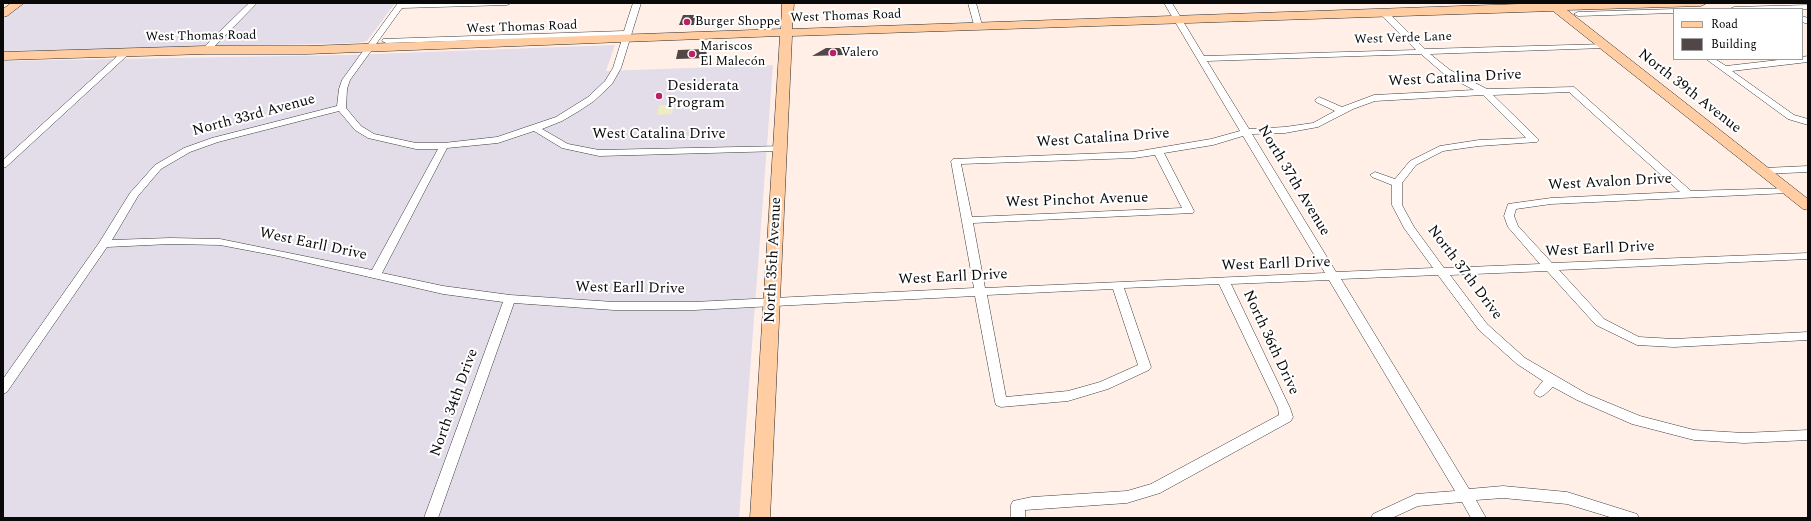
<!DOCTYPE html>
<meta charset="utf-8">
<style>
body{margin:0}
#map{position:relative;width:1811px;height:521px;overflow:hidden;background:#ffefe6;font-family:Spectral,serif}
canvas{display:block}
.frame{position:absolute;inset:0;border:4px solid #090909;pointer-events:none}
.legend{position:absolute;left:1673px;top:8px;width:130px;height:52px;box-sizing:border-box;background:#fff;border:1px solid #9d9d9d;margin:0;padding:5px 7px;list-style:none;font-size:12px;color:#090909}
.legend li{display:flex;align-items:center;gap:8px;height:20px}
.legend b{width:20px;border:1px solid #9d9d9d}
</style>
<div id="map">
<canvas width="1811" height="521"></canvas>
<div class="frame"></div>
<ul class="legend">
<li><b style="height:5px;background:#ffcda1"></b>Road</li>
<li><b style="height:11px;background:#524646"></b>Building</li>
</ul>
</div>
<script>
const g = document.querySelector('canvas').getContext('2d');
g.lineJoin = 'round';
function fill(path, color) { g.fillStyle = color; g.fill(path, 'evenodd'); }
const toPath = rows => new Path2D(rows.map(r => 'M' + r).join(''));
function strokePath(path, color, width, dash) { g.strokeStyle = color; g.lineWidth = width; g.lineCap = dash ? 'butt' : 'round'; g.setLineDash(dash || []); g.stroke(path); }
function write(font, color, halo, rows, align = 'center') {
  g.font = font + ' Spectral,serif'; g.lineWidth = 4; g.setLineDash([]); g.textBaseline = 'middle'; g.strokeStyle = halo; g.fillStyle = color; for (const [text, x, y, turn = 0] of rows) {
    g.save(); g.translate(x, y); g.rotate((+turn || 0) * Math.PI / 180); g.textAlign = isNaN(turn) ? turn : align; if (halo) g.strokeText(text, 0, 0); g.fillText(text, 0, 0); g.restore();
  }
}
const industrial = toPath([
 [25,3,395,3,367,41,356,43,3,51,3,19],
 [615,45,606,71,773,65,739,518,3,518,3,61,347,55]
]);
const pitch = toPath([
 [659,105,674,105,672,114,657,115]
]);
const building = toPath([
 [683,15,694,15,693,18,695,18,694,25,679,25],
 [826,48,843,48,843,55,812,56],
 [707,49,706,58,676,59,678,50]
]);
const street = toPath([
 [249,3,257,3,209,52,203,52,203,48,249,3],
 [398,3,511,3,507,5,402,8,350,80,347,89,346,108,361,126,374,134,416,143,444,143,497,137,556,117,588,97,605,81,613,68,623,36,386,43,382,41,383,39,624,31,633,3,641,3,621,68,612,84,594,101,579,111,562,121,542,129,568,144,599,150,784,146,786,148,784,150,781,151,599,156,562,148,534,131,498,143,447,148,382,273,443,286,510,295,614,302,694,302,974,288,951,161,953,159,1134,152,1211,139,1240,131,1164,3,1172,3,1204,56,1416,50,1380,14,1379,12,1383,10,1386,10,1425,49,1607,44,1607,48,1604,48,1430,54,1450,70,1487,89,1574,87,1691,191,1792,188,1793,190,1788,193,1551,204,1516,209,1514,216,1518,226,1552,263,1808,253,1808,259,1559,270,1604,319,1639,337,1674,339,1808,332,1808,340,1674,347,1637,345,1596,325,1547,271,1450,275,1487,324,1525,358,1587,394,1640,416,1694,430,1744,433,1808,430,1808,440,1744,443,1694,440,1632,424,1577,400,1553,387,1544,395,1540,397,1536,395,1534,392,1543,381,1517,364,1479,330,1438,275,1341,279,1469,489,1503,486,1567,492,1637,514,1639,518,1613,518,1567,504,1503,498,1476,500,1486,518,1471,518,1462,502,1418,506,1392,518,1371,518,1373,514,1416,494,1455,491,1329,280,1231,284,1290,408,1293,417,1291,421,1160,493,1127,503,1025,510,1025,518,1011,518,1011,505,1013,501,1032,497,1127,491,1151,484,1279,415,1278,408,1219,284,1124,288,1151,367,1149,370,1108,389,1068,401,1001,407,996,405,995,402,975,296,694,310,614,310,514,303,438,518,424,518,503,302,443,294,278,256,220,245,170,244,107,247,7,392,3,394,3,379,99,243,130,193,155,165,184,148,212,138,337,106,339,89,342,80,398,3],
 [1421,54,1444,74,1474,90,1374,95,1342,107,1319,97,1315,100,1316,102,1335,111,1313,123,1285,127,1249,129,1207,61,1421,54],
 [1569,92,1680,192,1551,198,1508,204,1504,216,1508,227,1540,264,1444,268,1414,227,1402,205,1402,183,1416,165,1443,151,1479,146,1537,142,1539,140,1537,138,1493,95,1569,92],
 [1483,95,1526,138,1479,140,1440,146,1410,161,1395,179,1375,172,1370,175,1372,177,1392,185,1392,205,1404,228,1433,268,1336,272,1252,134,1285,133,1318,127,1353,109,1375,101,1483,95],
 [339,111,355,130,368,138,416,149,438,149,372,270,220,239,170,238,112,240,138,196,161,169,190,152,218,142,339,111],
 [1243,136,1325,273,985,288,973,223,1193,213,1194,211,1164,153,1213,145,1243,136],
 [1155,155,1182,208,972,217,961,164,1134,158,1155,155],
 [1113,289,1138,365,1100,382,1068,391,1006,397,987,295,1113,289],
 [968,3,976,3,982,25,981,27,978,27,974,25,968,3],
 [1808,5,1808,9,1730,9,1734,7,1808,5],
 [1674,9,1674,13,1578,16,1574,14,1578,12,1674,9,1675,9,1674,9],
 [1802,16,1808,18,1808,24,1802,22,1802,16],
 [124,50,127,50,131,52,6,167,3,168,3,160,124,50],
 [1808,56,1808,62,1732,71,1794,115,1808,119,1808,125,1788,119,1706,59,1715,59,1726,66,1787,59,1802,59,1802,57,1808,56],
 [1808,166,1808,172,1764,174,1759,171,1764,168,1808,166]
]);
const secondary = toPath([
 [11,3,24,3,7,16,3,17,3,9,11,3],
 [782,3,794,3,792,29,1549,3,1707,3,1701,6,1567,10,1808,199,1808,210,1803,209,1553,11,792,36,770,518,750,518,780,36,307,54,206,54,3,60,3,52,206,46,307,46,781,29,782,3]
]);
const markers = [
 [687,22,4,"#bb2068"],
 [833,53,4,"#bb2068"],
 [692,54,4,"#bb2068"],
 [659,96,4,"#bb2068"]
];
const farStreetnames = [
 ["West Thomas Road",846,17,-2],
 ["West Thomas Road",522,28,-2],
 ["West Thomas Road",201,37,-1],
 ["West Verde Lane",1403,39,-2]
];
const farPoinames = [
 ["Burger Shoppe",695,22],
 ["Mariscos",700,47],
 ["El Malecón",700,62],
 ["Valero",841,53]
];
const streetNames = [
 ["West Catalina Drive",1455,79,-3],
 ["North 39th Avenue",1689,92,38],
 ["North 33rd Avenue",254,116,-15],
 ["West Catalina Drive",659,135],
 ["West Catalina Drive",1103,139,-4],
 ["North 37th Avenue",1293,181,59],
 ["West Avalon Drive",1610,183,-3],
 ["West Pinchot Avenue",1077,201,-2],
 ["West Earll Drive",313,245,12],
 ["West Earll Drive",1600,250,-3],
 ["North 35th Avenue",774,260,-87],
 ["West Earll Drive",1276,265,-2],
 ["North 37th Drive",1464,273,53],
 ["West Earll Drive",953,278,-3],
 ["West Earll Drive",630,289,1],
 ["North 36th Drive",1270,343,65],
 ["North 34th Drive",455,403,-70]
];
const poiNames = [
 ["Desiderata",667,87],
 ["Program",667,104]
];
fill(industrial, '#e3dce9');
fill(pitch, '#f0ecc2');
fill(building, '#524646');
strokePath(street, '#3c3c3c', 1);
strokePath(secondary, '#2b2b2b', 1);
fill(street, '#fff');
fill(secondary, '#ffcda1');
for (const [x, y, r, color] of markers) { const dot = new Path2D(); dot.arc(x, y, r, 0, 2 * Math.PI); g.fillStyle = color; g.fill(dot); strokePath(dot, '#fff', 1.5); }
write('13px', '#090909', '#fff', farStreetnames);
write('13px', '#090909', '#fff', farPoinames, 'left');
write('15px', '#090909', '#fff', streetNames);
write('15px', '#090909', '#fff', poiNames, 'left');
</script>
